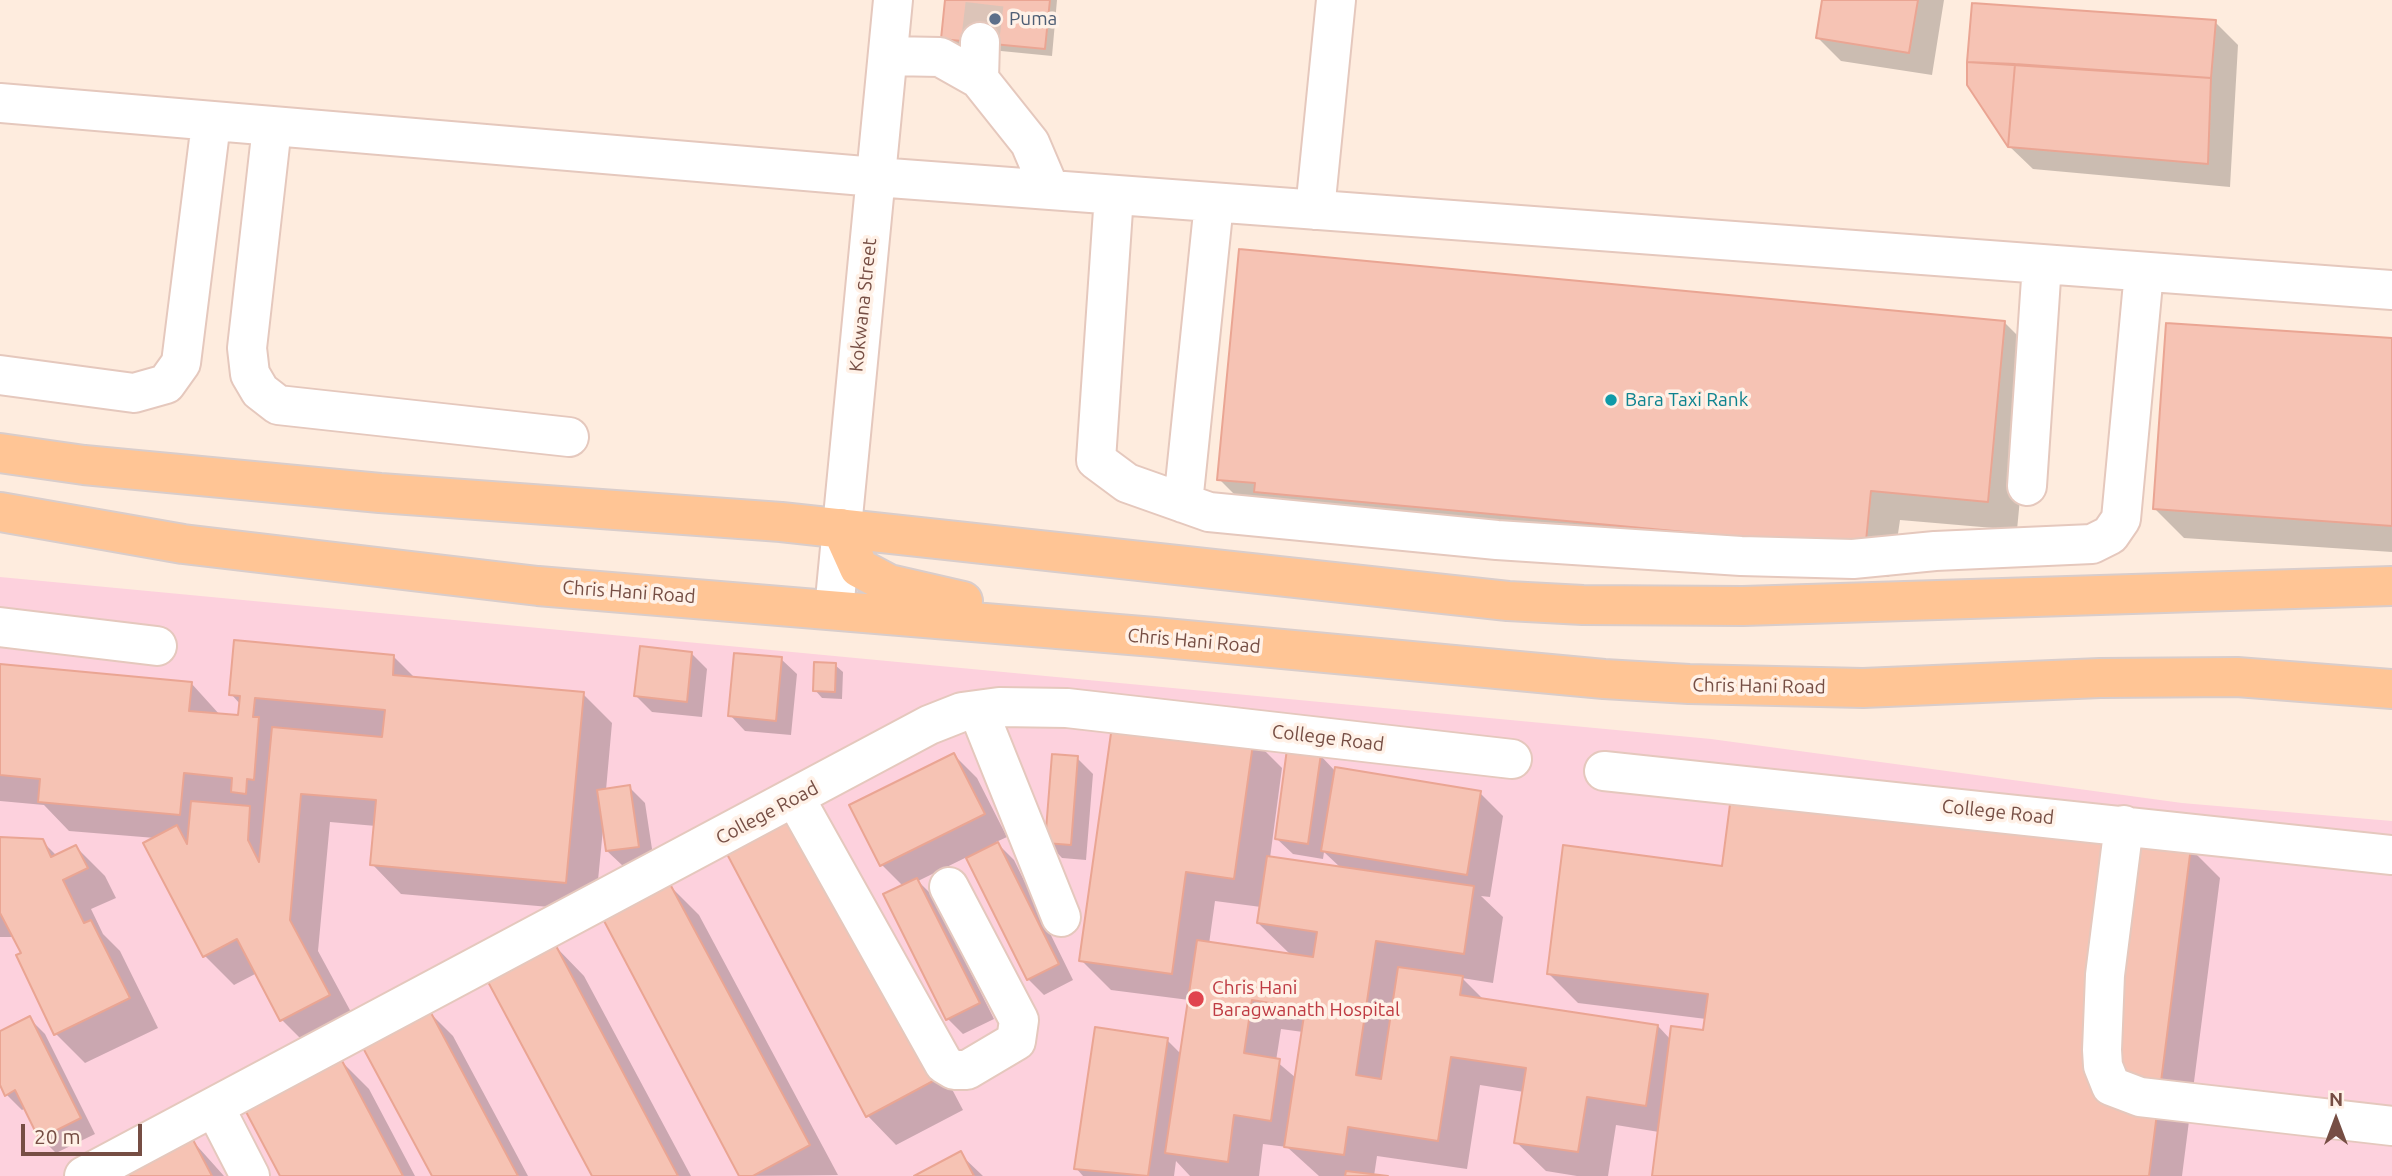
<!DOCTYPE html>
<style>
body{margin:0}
#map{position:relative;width:2392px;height:1176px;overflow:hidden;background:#feecde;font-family:Ubuntu,sans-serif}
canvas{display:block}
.north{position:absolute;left:2301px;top:1085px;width:70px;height:70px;-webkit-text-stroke:5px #fff1e7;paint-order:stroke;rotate:0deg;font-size:19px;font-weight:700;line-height:28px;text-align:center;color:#764e44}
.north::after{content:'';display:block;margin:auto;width:24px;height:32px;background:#764e44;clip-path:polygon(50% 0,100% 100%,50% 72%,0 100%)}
.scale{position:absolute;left:21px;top:1124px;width:121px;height:32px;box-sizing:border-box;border:4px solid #764e44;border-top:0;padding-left:9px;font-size:21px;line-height:24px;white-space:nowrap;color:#764e44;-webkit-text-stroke:5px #fff1e7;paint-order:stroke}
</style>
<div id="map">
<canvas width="2392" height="1176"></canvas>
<div class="north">N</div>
<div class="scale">20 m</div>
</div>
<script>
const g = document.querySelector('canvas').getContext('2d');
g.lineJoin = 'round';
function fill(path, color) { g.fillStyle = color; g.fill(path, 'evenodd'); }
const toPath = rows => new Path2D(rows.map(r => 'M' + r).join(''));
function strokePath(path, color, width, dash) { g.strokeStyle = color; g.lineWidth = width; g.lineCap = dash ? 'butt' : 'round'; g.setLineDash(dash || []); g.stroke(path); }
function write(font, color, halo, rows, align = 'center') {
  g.font = font + ' Ubuntu,sans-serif'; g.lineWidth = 7; g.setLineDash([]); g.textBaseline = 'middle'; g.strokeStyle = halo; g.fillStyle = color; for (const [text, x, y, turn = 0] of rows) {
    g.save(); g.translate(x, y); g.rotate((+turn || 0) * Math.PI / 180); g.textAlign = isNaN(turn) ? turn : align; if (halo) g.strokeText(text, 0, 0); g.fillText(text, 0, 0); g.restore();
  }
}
const medical = toPath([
 [0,577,1711,739,2182,803,2392,821,2392,1176,0,1176]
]);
const shadow = toPath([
 [946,0,1057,0,1052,56,950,46,943,38],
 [1823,0,1944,0,1932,75,1841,61,1818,38],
 [2215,22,2238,45,2230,187,2033,169,2009,146],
 [2004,322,2034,352,2017,530,1900,520,1892,575,1888,577,1285,521,1248,508,1219,479],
 [2392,340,2392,552,2184,538,2155,509],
 [691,653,707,669,702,717,652,712,636,696],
 [394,657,416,679,583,694,612,723,606,790,629,787,645,803,654,862,623,866,607,851,603,829,595,911,401,894,372,864,376,826,330,822,318,951,358,1025,311,1049,282,1020,257,973,234,985,205,956,155,838,69,831,44,805,0,801,0,666,191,683,220,715,240,717,241,705,231,694],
 [781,659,797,674,791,735,745,731,730,715],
 [835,665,843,672,842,699,822,698,815,690],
 [1253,739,1282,768,1270,858,1341,868,1324,852,1323,859,1293,854,1277,839,1320,755,1336,772,1480,793,1503,816,1490,897,1481,896,1503,917,1493,983,1462,978,1485,1001,1658,1026,1671,1040,1705,1032,1706,1019,1578,1003,1549,974,1724,868,2191,849,2220,878,2182,1176,1654,1176,1659,1132,1616,1125,1608,1176,1577,1176,1546,1171,1516,1142,1524,1092,1480,1085,1467,1169,1377,1156,1374,1176,1319,1176,1287,1147,1263,1144,1259,1176,1190,1176,1176,1161,1174,1176,1083,1176,1076,1168,1167,1040,1181,1054,1189,1000,1111,990,1081,960],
 [1215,901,1261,907,1258,923,1291,955,1209,944],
 [1281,1029,1303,1032,1296,1078,1276,1061],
 [954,755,977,778,1007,837,996,842,1014,860,1073,980,1044,995,1028,979,967,857,918,881,932,895,994,1019,963,1034,948,1019,903,886,882,865,852,806],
 [1077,758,1093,774,1086,860,1062,858,1047,842],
 [0,838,42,841,57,856,76,847,105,876,116,898,91,909,103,934,120,951,158,1028,85,1063,56,1034,14,937,0,937],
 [825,849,963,1110,896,1145,867,1115],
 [670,886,699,915,838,1175,741,1176],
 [555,946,584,976,691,1176,594,1176],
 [430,1013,453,1036,528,1176,433,1176],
 [29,1018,45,1034,95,1134,56,1153,41,1138,26,1108,22,1110,7,1095,0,1081,0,1033],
 [340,1060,369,1089,415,1176,282,1176],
 [190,1138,224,1176,127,1176],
 [960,1154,983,1176,918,1176]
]);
const building = toPath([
 [945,0,1050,0,1045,49,941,39,945,0],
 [1822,0,1918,0,1909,53,1816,38,1822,0],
 [1972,3,2216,20,2211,78,1967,62,1972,3],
 [1967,62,2015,64,2008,147,1967,85,1967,62],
 [2015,64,2211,78,2208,164,2008,147,2015,64],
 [1239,249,2005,321,1988,502,1871,491,1866,541,1857,548,1254,492,1255,483,1217,480,1239,249],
 [2166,323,2392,338,2392,526,2153,509,2166,323],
 [234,640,394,655,393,675,584,692,566,883,370,865,376,800,301,794,290,920,330,995,280,1021,237,939,203,957,143,843,177,825,187,844,191,801,250,806,248,840,259,862,272,727,382,737,385,710,255,698,253,717,259,717,254,780,247,779,246,794,231,792,232,778,184,773,180,815,38,802,40,779,0,775,0,664,192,682,189,711,238,715,240,696,229,695,234,640],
 [640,646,692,652,687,702,634,696,640,646],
 [734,653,782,657,776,721,728,716,734,653],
 [814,662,836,663,835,692,813,691,814,662],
 [1113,719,1254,737,1234,879,1186,872,1172,974,1079,961,1113,719],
 [1287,749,1321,754,1308,844,1275,839,1287,749],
 [954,753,985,814,880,866,849,805,954,753],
 [1052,754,1078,756,1071,845,1045,843,1052,754],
 [1335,767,1481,791,1467,875,1321,851,1335,767],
 [630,785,639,847,606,851,597,790,630,785],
 [1732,789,2191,847,2149,1176,1652,1176,1671,1026,1703,1030,1708,994,1547,974,1563,845,1722,866,1732,789],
 [796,818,935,1080,866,1117,727,854,796,818],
 [0,837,43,839,51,857,76,845,88,868,63,880,84,923,91,920,130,998,54,1035,16,955,21,953,0,913,0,837],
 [998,842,1059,964,1027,980,966,858,998,842],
 [1267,856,1474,886,1464,954,1376,941,1356,1075,1381,1079,1398,967,1463,976,1460,995,1658,1025,1646,1106,1587,1097,1578,1152,1514,1143,1526,1068,1451,1057,1438,1141,1348,1127,1344,1155,1284,1147,1305,1009,1252,1000,1244,1053,1280,1059,1271,1121,1234,1115,1228,1162,1165,1153,1197,940,1313,957,1317,932,1257,923,1267,856],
 [917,878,980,1003,946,1020,883,894,917,878],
 [670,884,810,1145,753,1176,739,1176,603,919,670,884],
 [555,944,678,1176,592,1176,487,980,555,944],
 [430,1011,518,1176,432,1176,362,1046,430,1011],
 [30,1016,81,1118,39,1139,15,1090,5,1096,0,1085,0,1031,30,1016],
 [1095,1027,1168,1038,1148,1176,1074,1169,1095,1027],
 [340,1057,403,1176,280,1176,244,1108,340,1057],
 [191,1136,212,1176,125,1176,191,1136],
 [961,1151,974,1176,914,1176,961,1151],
 [1346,1171,1388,1176,1345,1176,1346,1171]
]);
const minorTunnel = toPath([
 [980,42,985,0]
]);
const minor = toPath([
 [888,56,940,57,979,79,1030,143,1050,190],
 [979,79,980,42],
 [0,103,876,177,2392,290],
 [272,127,247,348,250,374,260,391,278,405,569,437],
 [1114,195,1096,460,1127,483,1209,512,1497,540,1741,556,1853,559,1935,551,2092,544,2110,535,2121,519,2144,272],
 [1315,210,1336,0],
 [0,375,134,393,166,384,181,363,211,123],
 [2027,486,2042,264],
 [1183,503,1214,203],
 [834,610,893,0],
 [0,627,157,646],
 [978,710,1061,917],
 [1604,771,2392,855],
 [795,798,944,1064,954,1070,967,1070,1016,1041,1019,1020,949,887],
 [2124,825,2105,975,2102,1050,2103,1066,2111,1086,2140,1097,2392,1126],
 [215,1108,250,1176],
 [84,1176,929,725,962,712,999,707,1067,708,1512,759]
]);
const major = toPath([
 [0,453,84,465,380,493,781,522,1508,601,1583,605,1743,606,2392,586],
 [0,512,183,544,538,586,1154,637,1604,679,1689,684,1863,688,2100,678,2237,677,2392,689],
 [841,528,859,568,889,584,963,601]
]);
const markers = [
 [995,19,7,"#5c6f8a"],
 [1611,400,7,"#0f9aa8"],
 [1196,999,9,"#e0444e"]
];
const serviceNames = [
 ["Puma",1009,19]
];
const streetNames = [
 ["Kokwana Street",863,305,-84],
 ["Chris Hani Road",629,592,4],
 ["Chris Hani Road",1194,641,5],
 ["Chris Hani Road",1759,686,1],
 ["College Road",1328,738,7],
 ["College Road",1998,812,6],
 ["College Road",767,813,-28]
];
const cultureNames = [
 ["Bara Taxi Rank",1625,400]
];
const healthNames = [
 ["Chris Hani",1212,988],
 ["Baragwanath Hospital",1212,1010]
];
fill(medical, '#fdd1dd');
fill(shadow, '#0003');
fill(building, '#f6c3b4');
strokePath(building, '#eaa593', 2);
strokePath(minorTunnel, '#dcc4b8', 38, [38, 19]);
strokePath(minor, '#e5c8bd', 42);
strokePath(major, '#d9cdcb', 42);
strokePath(minor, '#fff', 38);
strokePath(major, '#ffc595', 38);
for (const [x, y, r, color] of markers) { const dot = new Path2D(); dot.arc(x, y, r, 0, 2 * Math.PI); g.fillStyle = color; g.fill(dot); strokePath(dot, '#fff1e7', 2.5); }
write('19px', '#4e5e75', '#fff1e7', serviceNames, 'left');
write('19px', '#764e44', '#fff1e7', streetNames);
write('19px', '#0d838f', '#fff1e7', cultureNames, 'left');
write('19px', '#be3a42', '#fff1e7', healthNames, 'left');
</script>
